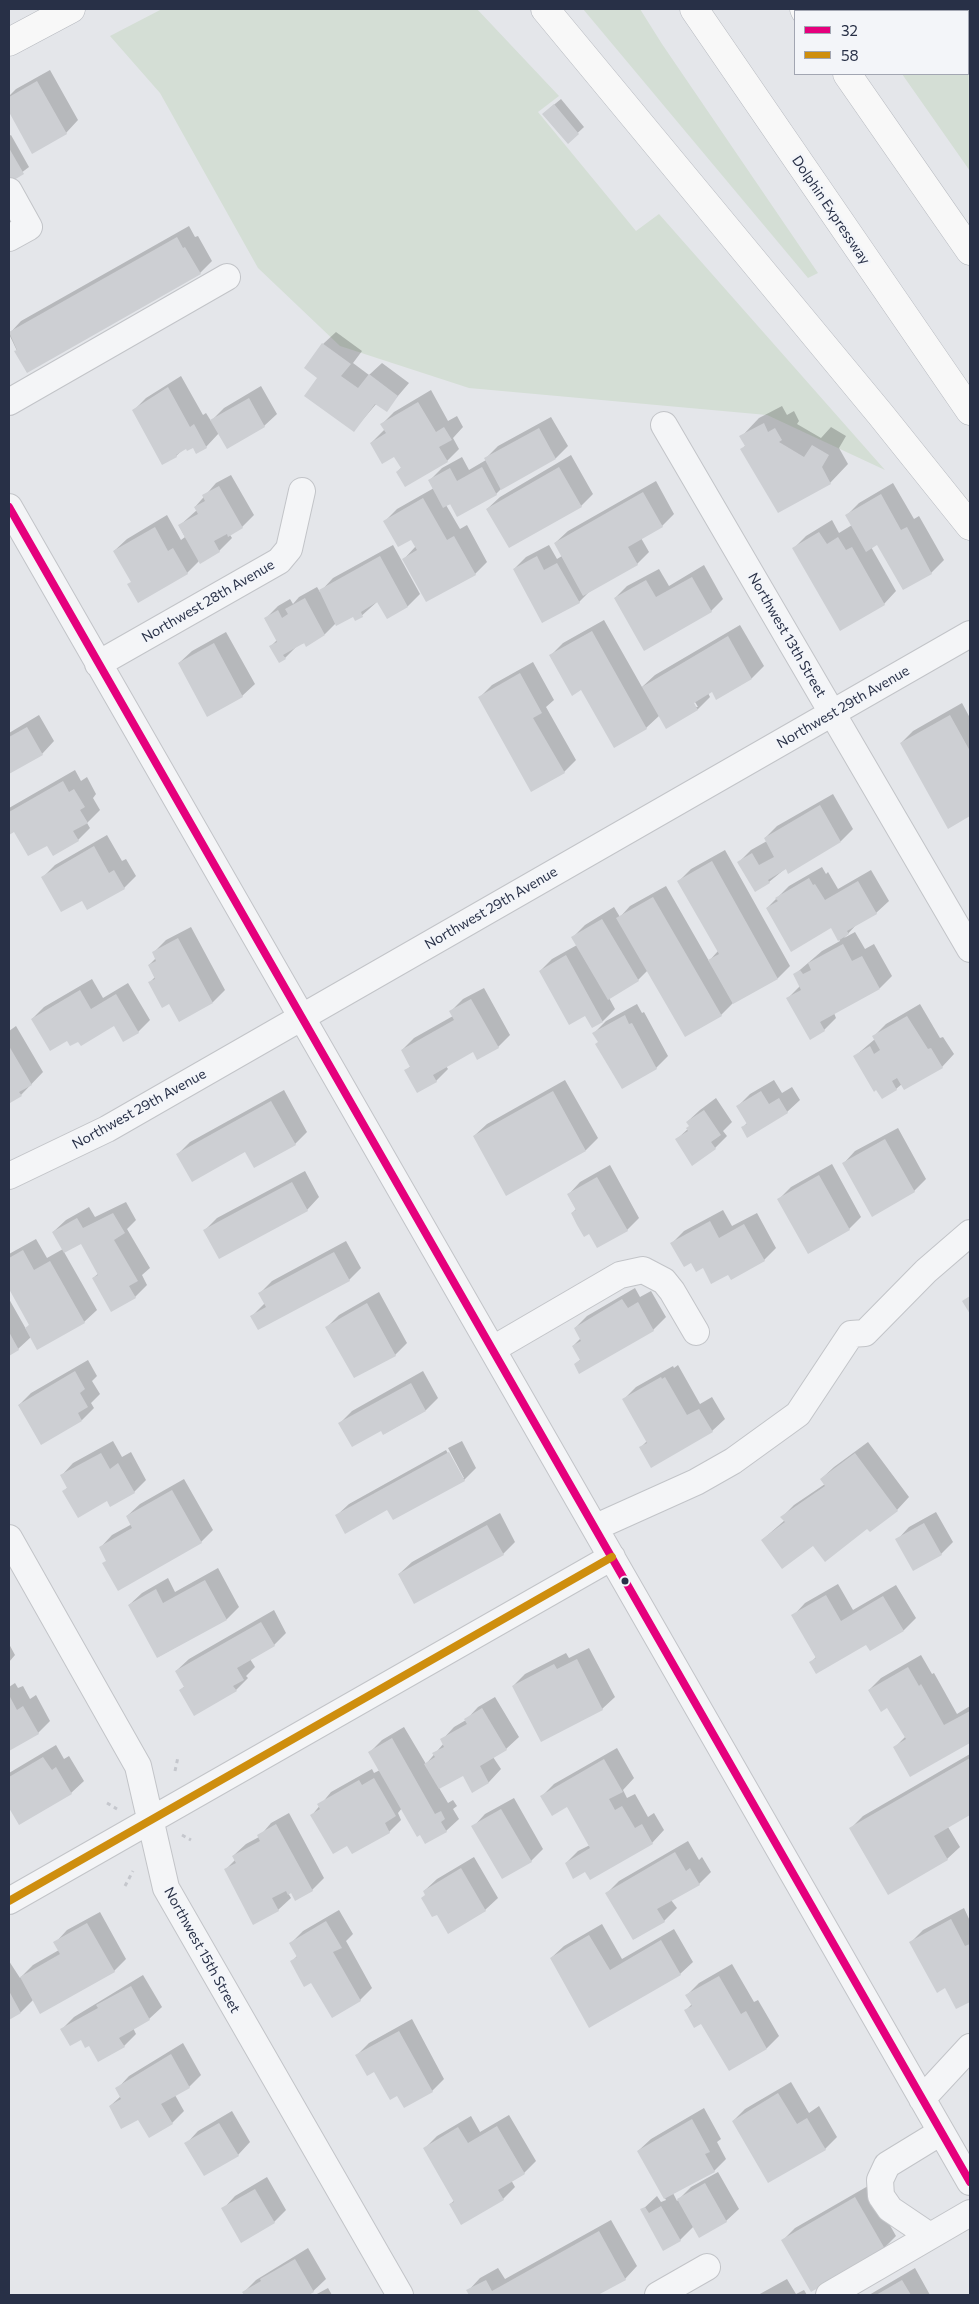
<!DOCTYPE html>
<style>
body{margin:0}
#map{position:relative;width:979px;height:2304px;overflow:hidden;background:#e4e6ea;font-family:Commissioner,sans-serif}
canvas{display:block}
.frame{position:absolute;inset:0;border:10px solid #283047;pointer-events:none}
.legend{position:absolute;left:794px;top:10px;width:175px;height:65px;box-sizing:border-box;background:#f3f5f9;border:1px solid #a2a6b2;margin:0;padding:6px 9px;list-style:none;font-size:15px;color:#283047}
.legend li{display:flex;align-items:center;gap:10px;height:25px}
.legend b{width:25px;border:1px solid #a2a6b2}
</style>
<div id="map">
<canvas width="979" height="2304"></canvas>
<div class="frame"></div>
<ul class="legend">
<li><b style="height:6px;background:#e5007d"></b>32</li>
<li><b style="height:6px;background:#ce8e0e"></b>58</li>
</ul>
</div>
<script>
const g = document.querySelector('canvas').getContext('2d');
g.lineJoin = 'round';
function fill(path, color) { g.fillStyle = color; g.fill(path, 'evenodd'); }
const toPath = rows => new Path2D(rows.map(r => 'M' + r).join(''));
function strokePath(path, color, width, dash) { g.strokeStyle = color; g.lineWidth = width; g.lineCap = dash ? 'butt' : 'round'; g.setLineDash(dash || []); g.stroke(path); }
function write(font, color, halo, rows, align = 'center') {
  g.font = font + ' Commissioner,sans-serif'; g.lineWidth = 5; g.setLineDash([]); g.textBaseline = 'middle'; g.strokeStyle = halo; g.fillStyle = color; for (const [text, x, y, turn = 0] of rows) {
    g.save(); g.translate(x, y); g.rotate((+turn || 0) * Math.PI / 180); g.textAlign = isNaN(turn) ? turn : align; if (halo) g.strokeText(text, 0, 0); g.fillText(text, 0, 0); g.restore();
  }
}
const green = toPath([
 [162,9,477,9,559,96,538,112,636,231,659,214,885,470,767,415,469,388,340,346,258,268,160,93,110,36],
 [583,9,640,9,662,44,818,273,808,278],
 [857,9,954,9,956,11,859,11],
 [968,29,970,34,970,171,902,74,968,74]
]);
const shadow = toPath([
 [50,70,78,120,66,133,32,152,9,110,9,96,16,89],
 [561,99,584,127,568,142,550,108],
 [11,135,29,167,9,182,9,136],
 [189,226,195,237,198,236,212,261,200,273,27,372,9,334,21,321],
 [336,332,362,351,353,363,369,375,382,363,409,383,386,410,377,403,354,430,319,377,323,344],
 [181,376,203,415,206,413,211,421,224,408,261,386,277,414,264,426,219,433,206,447,186,447,176,456,134,410,146,398],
 [431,390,448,421,457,416,463,427,453,438,459,449,447,461,397,472,402,467,395,456,371,443,385,429,382,424,394,412],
 [782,406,787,415,794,411,799,421,797,424,821,438,831,427,846,436,839,448,848,464,830,483,742,449,746,445,741,437,759,418],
 [551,417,568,446,556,458,502,488,496,494,446,505,460,529,467,525,487,562,475,574,404,559,416,546,412,538,385,521,397,509,434,488,430,480,442,468,462,457,469,470,486,460,485,459,498,446],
 [571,455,593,494,581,506,487,509,500,497],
 [231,475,254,515,242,527,230,535,232,538,219,551,199,561,187,573,132,581,114,551,127,539,167,515,181,540,185,537,179,526,197,510,195,507,216,483],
 [656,481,674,514,662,526,641,538,649,552,637,564,592,589,579,602,514,569,526,557,549,545,557,559,562,556,555,543,568,531],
 [893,483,914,519,919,516,944,560,931,573,903,589,878,544,871,547,896,591,884,604,841,629,794,548,806,536,832,520,839,533,852,525,847,515,859,503],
 [393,545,420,594,408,606,387,617,378,601,359,618,353,616,336,623,325,634,297,646,285,658,270,647,277,640,265,619,278,606,290,599,293,604,299,597,317,587,320,592,333,578],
 [704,565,723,599,711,611,615,598,627,586,659,569,669,586],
 [604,620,642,687,655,675,740,625,764,666,752,678,716,698,712,690,708,693,710,697,698,709,666,727,660,715,646,728,582,688,551,655,563,643],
 [692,697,698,707,695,707],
 [226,632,255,684,242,696,179,663,192,651],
 [533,662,554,700,546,707,576,760,564,772,480,697,492,685],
 [962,703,970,718,970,814,949,827,901,743,913,731],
 [39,715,54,741,42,754,9,772,9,733],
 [75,770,81,781,87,777,96,794,93,798,100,810,87,823,90,828,78,840,15,831,9,834,9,808],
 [833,794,853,829,841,841,788,872,786,868,769,882,755,890,739,862,751,850,767,841,765,838,777,826],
 [107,835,122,861,126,859,136,876,124,888,82,899,43,877,55,865],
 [725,850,790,966,778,978,734,1002,721,1015,648,970,638,980,609,998,615,1009,603,1021,592,1026,586,1014,540,971,552,959,577,945,573,937,585,925,614,907,620,917,630,906,666,886,709,961,718,951,679,881,691,869],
 [822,867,826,874,828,872,838,889,871,870,889,901,876,913,857,924,844,938,855,932,865,949,874,944,892,976,880,988,834,1013,836,1018,824,1030,788,998,800,986,794,975,822,951,840,941,832,927,767,908,789,886],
 [191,927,225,990,213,1002,179,1020,170,1002,149,983,155,977,149,965,156,958,153,953,166,940],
 [92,979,103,998,128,983,150,1020,138,1032,114,1025,79,1040,67,1040,32,1019,44,1007],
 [484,988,510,1035,498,1047,474,1050,446,1066,448,1069,436,1081,406,1070,411,1066,402,1050,414,1038,453,1016,451,1011,463,999],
 [637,1004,642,1013,644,1012,668,1056,656,1068,599,1042,594,1033,606,1021],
 [920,1004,940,1038,943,1037,954,1054,942,1067,902,1084,896,1089,855,1056,875,1039,874,1036,886,1024],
 [16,1026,43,1072,21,1095,11,1101,9,1098,9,1031],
 [565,1080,598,1138,586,1150,507,1194,474,1136,487,1124],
 [774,1080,782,1093,792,1087,800,1100,787,1112,742,1128,748,1122,738,1106,750,1094],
 [284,1090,307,1132,295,1144,246,1150,178,1154,190,1142],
 [716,1098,732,1122,723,1131,727,1136,715,1148,676,1140,691,1126,687,1122,700,1110],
 [898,1128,926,1179,914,1191,843,1164,855,1151],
 [832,1164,861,1217,849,1229,779,1199,791,1187],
 [610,1165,639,1218,627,1230,589,1232,572,1213,576,1209,568,1195,580,1182],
 [305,1171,319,1197,307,1210,204,1231,217,1218],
 [126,1202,136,1220,127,1229,150,1268,142,1275,147,1285,135,1297,93,1278,99,1273,81,1242,64,1252,97,1310,84,1322,31,1337,18,1349,9,1355,9,1299,26,1329,30,1324,9,1286,9,1254,36,1239,47,1258,63,1249,53,1232,66,1220,89,1207,95,1217],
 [723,1210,732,1226,757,1213,776,1248,764,1260,703,1266,692,1261,672,1243,684,1231],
 [346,1241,361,1268,349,1280,252,1316,265,1303,260,1293,272,1281],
 [635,1288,640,1297,651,1291,666,1317,653,1330,580,1372,575,1364,581,1359,573,1346,581,1338,575,1328,587,1316],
 [379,1292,407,1343,395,1355,327,1327,339,1315],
 [88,1360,97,1376,92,1381,100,1394,91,1403,94,1408,82,1420,19,1405,31,1393],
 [678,1365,700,1404,712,1397,725,1419,712,1431,641,1447,647,1441,624,1399,636,1387,673,1366,674,1368],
 [423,1371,438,1398,426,1410,384,1434,382,1429,340,1423,352,1411],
 [113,1441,122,1457,131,1452,146,1480,134,1492,107,1500,64,1491,68,1487,61,1476,73,1463],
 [462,1441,476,1468,464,1480,388,1509,336,1516,349,1504,446,1450,462,1478,464,1478,448,1448],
 [868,1442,909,1497,897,1510,870,1530,868,1527,813,1544,762,1540,785,1520,782,1517,794,1505,825,1484,821,1479,834,1467],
 [184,1479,213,1530,201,1542,107,1560,100,1548,112,1535,132,1524,127,1516,140,1504],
 [936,1512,953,1542,941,1554,897,1540,909,1527],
 [500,1513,515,1542,503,1554,399,1574,412,1562],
 [218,1568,239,1607,227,1619,158,1657,129,1605,142,1593,168,1578,175,1592],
 [838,1584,853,1610,896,1585,916,1618,904,1630,811,1662,816,1657,793,1616,805,1603],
 [274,1610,286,1633,274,1645,250,1659,255,1667,246,1676,248,1678,236,1690,180,1690,185,1686,176,1671,189,1659],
 [9,1644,15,1655,9,1662],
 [589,1648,615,1697,602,1709,513,1686,525,1674,566,1653,569,1658],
 [921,1655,932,1674,934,1673,957,1714,970,1706,970,1741,911,1775,895,1747,906,1736,888,1706,869,1690,881,1678],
 [15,1683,18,1688,23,1686,30,1699,36,1695,50,1721,38,1733,9,1750,9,1687],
 [495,1697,519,1737,506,1749,493,1757,501,1769,489,1782,473,1791,463,1774,439,1788,448,1803,453,1800,457,1806,453,1809,459,1819,446,1831,402,1808,398,1813,401,1820,389,1832,348,1844,312,1815,331,1792,372,1769,374,1773,380,1770,370,1752,382,1740,404,1727,426,1764,444,1743,442,1740,454,1727,466,1720,478,1707],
 [56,1745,64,1759,69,1756,84,1781,71,1793,20,1823,9,1805,9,1773],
 [617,1748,634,1778,623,1790,627,1798,635,1794,648,1817,654,1813,664,1830,652,1843,586,1870,566,1863,578,1851,590,1845,567,1806,542,1796,554,1784],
 [970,1754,970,1814,948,1827,960,1847,947,1859,888,1893,851,1828,863,1816],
 [514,1798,543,1849,531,1861,473,1827,485,1814],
 [289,1813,324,1878,312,1890,288,1893,291,1898,278,1910,226,1869,235,1860,233,1856,246,1844,259,1837,271,1823],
 [688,1841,699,1860,702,1857,711,1872,699,1884,671,1900,677,1908,664,1921,634,1939,607,1893,619,1881],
 [474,1857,498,1898,485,1910,426,1894,424,1891,437,1879],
 [964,1908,970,1921,970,2000,957,2008,946,1987,911,1942,923,1930],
 [339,1910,353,1934,346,1941,372,1988,360,2000,311,1981,291,1962,298,1955,291,1943,303,1931],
 [100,1912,126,1959,114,1971,34,1999,21,2012,9,2019,9,1961,20,1978,33,1965,59,1950,55,1943,67,1930],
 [602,1924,622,1959,674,1929,693,1962,680,1974,590,2026,551,1958,564,1946],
 [732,1964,754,2002,758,2000,779,2036,767,2048,730,2069,701,2023,685,2011,692,2004,687,1995,699,1983],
 [143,1975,162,2007,149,2019,133,2028,136,2034,124,2046,90,2044,62,2029,74,2017],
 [412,2019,444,2079,432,2091,398,2094,375,2070,357,2055,369,2043],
 [183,2043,201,2075,189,2087,175,2095,184,2111,172,2123,139,2118,110,2106,121,2096,117,2089,129,2076],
 [791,2082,809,2113,819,2106,837,2137,825,2149,733,2121,745,2109],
 [704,2108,721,2139,717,2142,726,2159,714,2171,673,2193,677,2201,691,2187,718,2172,739,2209,726,2221,694,2226,680,2240,642,2210,657,2196,661,2202,666,2200,638,2151,651,2139],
 [232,2111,250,2142,238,2155,186,2144,198,2131],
 [509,2115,536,2161,524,2173,511,2180,515,2187,503,2199,450,2204,455,2200,425,2148,437,2136,471,2116,480,2132],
 [267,2177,286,2210,274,2222,223,2209,235,2196],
 [868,2186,896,2236,884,2248,783,2240,795,2228],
 [611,2220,637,2266,625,2279,595,2295,470,2295,468,2291,480,2278,498,2268,505,2279],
 [308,2248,326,2279,309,2295,246,2295,244,2292,256,2280],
 [915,2268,930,2295,869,2295],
 [787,2279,796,2294,804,2290,807,2295,758,2295],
 [328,2288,332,2295,315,2295]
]);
const building = toPath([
 [37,81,67,134,32,154,9,112,9,97],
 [554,104,579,134,568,144,542,114],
 [9,148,24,174,9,183],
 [177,237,183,248,185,247,201,274,27,373,14,351,17,350,9,332],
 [322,343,351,364,341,376,358,388,369,374,398,396,387,412,375,404,354,432,304,396,317,378,304,368],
 [168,387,190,427,194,424,207,448,196,454,193,448,187,451,186,449,176,455,177,457,162,465,132,410],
 [249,398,265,427,227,449,210,420],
 [418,402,436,432,444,427,452,440,439,447,448,462,405,487,396,472,401,468,394,457,382,464,370,443,386,433,380,424],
 [764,423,768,432,775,428,782,440,779,442,804,457,812,445,829,455,822,467,831,484,778,513,740,449,745,446,739,436],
 [539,428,556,459,501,490,484,458],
 [482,467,497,495,457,517,450,504,443,508,428,480,450,468,457,481],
 [559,467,582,507,509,548,486,509],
 [219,486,243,528,228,537,227,534,214,541,220,552,200,564,178,525,198,514,194,507,205,501,202,495],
 [643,492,663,527,628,547,638,565,583,596,554,543],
 [881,494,901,530,907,527,932,574,903,590,877,545,866,552,845,515],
 [423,498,447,540,454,536,476,575,426,602,402,559,417,550,411,540,398,547,383,521],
 [155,527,168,551,173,548,188,574,138,603,127,584,131,582,113,551],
 [819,532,827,544,838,537,846,550,852,547,885,605,840,631,792,548],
 [380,556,408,607,387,619,377,602,361,612,363,617,355,621,353,617,336,626,319,590],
 [537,556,544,570,557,563,580,603,542,623,513,569],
 [692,577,712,612,644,651,614,598,646,580,656,597],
 [305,598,325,635,306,647,304,643,283,655,286,659,279,663,269,646,277,642,264,618,278,610,282,618,288,614,285,609],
 [592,631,647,729,614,748,581,690,572,696,549,655],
 [728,636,752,679,716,700,712,692,694,703,698,710,666,729,642,687],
 [214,643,243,697,207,717,178,663],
 [520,673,542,713,533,718,565,773,531,792,478,697],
 [950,715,970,751,970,816,948,829,900,743],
 [27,727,43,755,9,774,9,737],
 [63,781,69,792,74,789,85,807,80,810,88,823,73,831,79,841,53,856,47,846,28,856,14,832,9,835,9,812],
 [820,805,841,842,788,874,786,869,768,880,770,883,755,892,737,862,752,853,759,865,774,857,764,838],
 [94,846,109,873,114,870,125,889,87,910,82,901,61,912,41,877],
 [712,861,778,979,733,1004,708,960,719,954,677,881],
 [809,878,813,885,815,884,825,900,858,881,877,914,847,931,849,934,838,941,831,928,791,952,766,908,778,901,775,898],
 [653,897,722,1016,685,1037,616,918],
 [602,919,639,981,608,1000,571,937],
 [178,938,213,1003,179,1022,169,1004,162,1008,148,982,155,979,148,965,156,961,152,952],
 [843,944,852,961,862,956,880,989,820,1022,825,1031,810,1040,786,998,801,990,793,974,800,970,803,974,811,970,808,963],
 [566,955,603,1022,592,1028,585,1016,569,1025,539,971],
 [80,990,91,1009,116,994,139,1033,123,1042,114,1026,81,1046,78,1042,70,1046,67,1041,50,1051,31,1019],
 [471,999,499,1048,477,1060,473,1052,433,1075,437,1082,417,1093,404,1070,410,1067,401,1050,454,1020,449,1011],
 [625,1015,629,1024,632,1023,657,1069,622,1089,595,1044,598,1042,592,1033],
 [907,1016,928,1049,931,1048,943,1068,904,1090,897,1078,892,1081,897,1090,882,1099,876,1090,874,1092,853,1056,870,1046,874,1054,880,1050,872,1036],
 [9,1046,32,1085,19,1092,22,1096,10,1103],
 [553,1091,586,1151,506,1196,473,1136],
 [761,1091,769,1104,779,1098,788,1113,747,1138,741,1127,747,1124,736,1106],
 [271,1101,296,1145,254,1168,245,1152,192,1182,176,1154],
 [704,1110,721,1135,711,1142,716,1149,692,1166,675,1139,688,1131,686,1128,689,1126,686,1122],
 [885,1139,915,1192,872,1217,842,1163],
 [819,1175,850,1230,808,1254,777,1199],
 [597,1177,628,1231,597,1248,589,1234,584,1237,577,1225,571,1213,576,1210,567,1194],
 [292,1182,308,1211,219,1259,203,1230],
 [113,1213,125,1233,114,1240,138,1281,129,1286,136,1298,111,1312,92,1278,98,1275,81,1244,64,1253,52,1232,77,1218,83,1228],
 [710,1221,719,1238,744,1224,765,1261,731,1280,728,1275,711,1284,703,1268,696,1272,691,1263,684,1267,670,1243],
 [23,1250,34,1270,50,1261,85,1323,37,1350,25,1328,29,1325,9,1289,9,1258],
 [334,1252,350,1281,258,1330,250,1316,266,1307,258,1293],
 [970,1296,970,1314,962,1301],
 [622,1299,628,1308,638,1302,654,1331,579,1374,574,1364,580,1360,572,1346,581,1341,574,1328],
 [367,1303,396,1356,354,1378,325,1327],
 [9,1332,19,1350,9,1356],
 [75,1371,85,1389,80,1393,88,1407,78,1413,82,1421,41,1445,18,1405],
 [661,1377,662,1379,665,1377,687,1415,699,1409,713,1432,651,1468,639,1447,647,1443,622,1399],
 [411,1383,426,1411,383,1435,381,1431,352,1447,338,1423],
 [449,1452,465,1481,393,1520,387,1510,345,1534,335,1515],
 [101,1453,110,1469,118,1463,135,1493,110,1507,107,1501,78,1518,62,1491,67,1488,60,1475],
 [855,1453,898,1511,870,1532,867,1529,825,1562,813,1546,782,1569,761,1540,785,1522,780,1517,825,1486,820,1479],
 [172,1490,202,1543,118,1591,102,1563,106,1561,99,1547,132,1528,126,1516],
 [924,1523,942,1555,913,1571,895,1539],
 [487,1525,504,1555,414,1604,398,1574],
 [205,1580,227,1620,157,1658,128,1605,156,1589,163,1603],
 [826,1595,841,1621,883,1596,904,1631,870,1651,866,1645,816,1674,809,1662,816,1658,791,1615],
 [261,1622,275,1646,237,1668,244,1680,233,1686,237,1691,194,1716,179,1690,184,1687,175,1671],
 [577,1659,603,1710,541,1742,512,1686,554,1664,557,1669],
 [908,1667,919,1686,921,1684,944,1725,970,1711,970,1743,910,1777,893,1747,906,1739,887,1708,881,1712,868,1690],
 [10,1697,17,1710,23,1706,39,1734,9,1751],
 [482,1708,507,1750,480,1766,489,1783,472,1793,463,1776,439,1789,424,1764,435,1757,432,1753,444,1747,440,1739,467,1724,464,1719],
 [392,1738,435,1814,441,1811,445,1819,441,1822,447,1832,425,1844,420,1835,417,1837,368,1752],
 [43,1757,52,1770,56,1767,72,1794,19,1825,9,1808,9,1777],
 [970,1758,970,1815,934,1836,948,1860,888,1895,849,1828],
 [604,1759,623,1792,609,1799,615,1810,622,1806,635,1828,642,1824,653,1844,590,1880,585,1872,573,1879,565,1863,590,1848,567,1807,552,1816,540,1796],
 [374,1778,396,1816,385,1823,390,1833,352,1854,347,1846,333,1854,310,1815,320,1809,317,1804,359,1780,362,1785],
 [501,1809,532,1862,502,1879,471,1826],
 [276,1824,313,1891,295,1901,291,1893,288,1895,286,1891,272,1898,279,1911,253,1925,224,1869,236,1863,232,1856,260,1841,257,1835],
 [675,1852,686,1871,690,1868,700,1885,657,1909,665,1922,633,1940,605,1893],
 [461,1868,486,1911,448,1934,437,1915,432,1917,421,1898,425,1895,423,1891],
 [951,1919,965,1946,970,1944,970,2002,956,2009,945,1988,937,1993,909,1942],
 [326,1921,342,1948,333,1952,361,2001,332,2018,311,1983,304,1987,290,1961,297,1957,289,1943],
 [87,1923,115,1972,40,2014,20,1977,60,1954,53,1942],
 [589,1935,610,1970,661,1940,681,1975,589,2028,550,1958],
 [719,1976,741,2014,746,2011,767,2049,729,2071,701,2024,694,2028,684,2010,692,2006,685,1995],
 [131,1986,150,2020,119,2038,125,2047,98,2062,89,2046,85,2048,81,2040,70,2046,60,2029,98,2008,96,2005],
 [9,1991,21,2013,9,2020],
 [399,2031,433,2092,404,2108,397,2096,390,2100,374,2072,367,2076,355,2055],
 [171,2054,190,2088,161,2104,173,2124,149,2138,138,2120,121,2129,109,2106,121,2099,115,2088],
 [778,2093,797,2124,807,2118,826,2150,768,2183,732,2121],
 [692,2119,710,2152,705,2154,715,2172,664,2199,637,2151],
 [219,2123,239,2156,204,2176,184,2143],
 [497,2126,525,2174,498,2190,504,2200,461,2225,449,2204,454,2202,423,2148,458,2127,468,2143],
 [705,2183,727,2222,699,2238,677,2199],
 [255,2189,275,2223,241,2243,221,2208],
 [855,2197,885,2249,811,2292,781,2240],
 [661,2206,681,2241,663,2251,640,2209,645,2207,649,2213],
 [599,2231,626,2280,598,2295,469,2295,466,2290,486,2280,492,2291],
 [295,2259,314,2292,309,2295,244,2295,242,2292,261,2281,260,2279],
 [902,2280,911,2295,876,2295]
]);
const path = toPath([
 [175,1771,178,1757],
 [107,1803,117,1809],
 [182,1835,191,1840],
 [125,1886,133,1871]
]);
const minor = toPath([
 [9,191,29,227,9,238],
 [9,402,227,277],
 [664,425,970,949],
 [9,507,970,2182],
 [98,664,279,561,289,549,302,491],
 [9,1176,107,1129,970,634],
 [493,1349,620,1275,643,1270,664,1281,672,1291,696,1332],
 [596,1527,696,1482,733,1461,798,1414,851,1334,865,1333,926,1271,970,1233],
 [9,1538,138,1766,166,1888,400,2295],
 [9,1901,612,1557],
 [922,2099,970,2047],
 [930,2236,890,2209,881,2196,880,2180,887,2165,941,2132],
 [658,2295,707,2267],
 [829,2295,970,2213]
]);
const highway = toPath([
 [545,9,881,415,970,526],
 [694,9,970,411],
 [804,9,805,11],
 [9,42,71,9],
 [847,74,970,251]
]);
const bus1 = toPath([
 [9,507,970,2182]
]);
const bus2 = toPath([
 [9,1901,612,1557]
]);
const markers = [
 [625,1581,4.5,"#283047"]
];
const streetNames = [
 ["Dolphin Expressway",831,210,56],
 ["Northwest 28th Avenue",208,601,-30],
 ["Northwest 13th Street",787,635,60],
 ["Northwest 29th Avenue",843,707,-30],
 ["Northwest 29th Avenue",491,908,-30],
 ["Northwest 29th Avenue",139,1109,-29],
 ["Northwest 15th Street",202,1950,61]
];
fill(green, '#d4ded5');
fill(shadow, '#0003');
fill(building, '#cdcfd3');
strokePath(minor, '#c2c4c8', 28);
strokePath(highway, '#b6b9bf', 29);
strokePath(path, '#c5c7cd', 3, [4, 4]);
strokePath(minor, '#f4f5f7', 26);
strokePath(highway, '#f8f8f8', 28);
strokePath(bus1, '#e5007d', 8);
strokePath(bus2, '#ce8e0e', 8);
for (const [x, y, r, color] of markers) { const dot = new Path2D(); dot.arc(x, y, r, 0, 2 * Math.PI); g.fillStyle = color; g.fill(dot); strokePath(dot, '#f3f5f9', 2); }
write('14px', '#283047', '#f3f5f9', streetNames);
</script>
